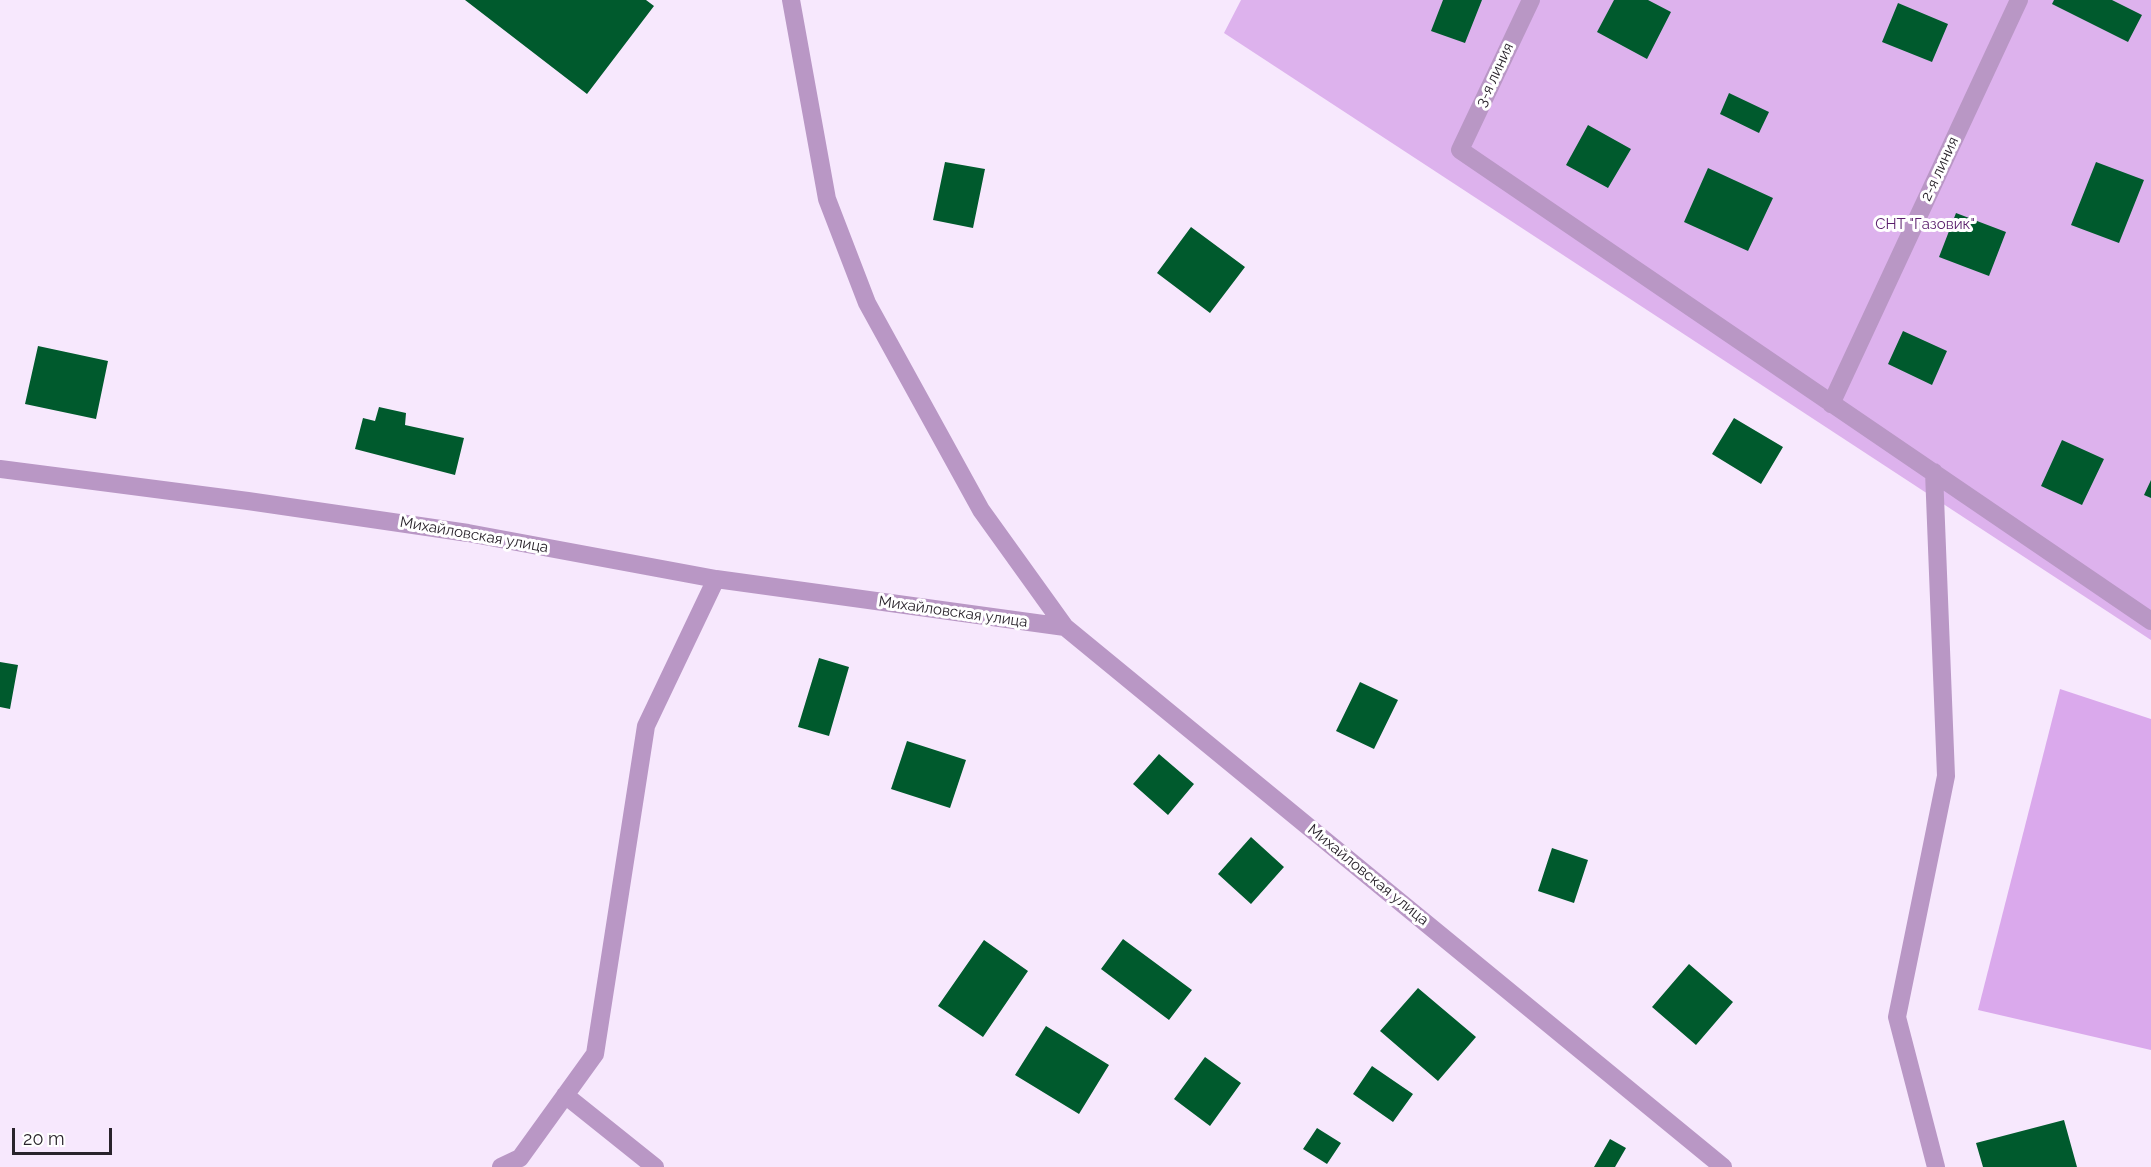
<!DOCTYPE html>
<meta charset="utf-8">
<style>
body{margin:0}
#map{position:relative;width:2151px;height:1167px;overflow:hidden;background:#f7e8fd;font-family:Raleway,sans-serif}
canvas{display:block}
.scale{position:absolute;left:12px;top:1128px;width:100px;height:27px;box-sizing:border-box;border:3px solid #29232b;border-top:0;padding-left:8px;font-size:18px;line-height:21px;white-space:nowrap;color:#29232b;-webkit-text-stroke:4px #fff;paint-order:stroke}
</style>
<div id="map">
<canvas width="2151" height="1167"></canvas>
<div class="scale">20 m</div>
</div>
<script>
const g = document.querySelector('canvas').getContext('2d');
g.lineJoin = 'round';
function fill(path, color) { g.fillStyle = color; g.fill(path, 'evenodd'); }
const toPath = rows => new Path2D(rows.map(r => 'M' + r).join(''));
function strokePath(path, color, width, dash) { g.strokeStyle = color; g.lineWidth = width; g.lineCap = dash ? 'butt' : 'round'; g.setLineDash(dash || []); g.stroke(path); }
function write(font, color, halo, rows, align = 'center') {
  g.font = font + ' Raleway,sans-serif'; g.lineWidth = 6; g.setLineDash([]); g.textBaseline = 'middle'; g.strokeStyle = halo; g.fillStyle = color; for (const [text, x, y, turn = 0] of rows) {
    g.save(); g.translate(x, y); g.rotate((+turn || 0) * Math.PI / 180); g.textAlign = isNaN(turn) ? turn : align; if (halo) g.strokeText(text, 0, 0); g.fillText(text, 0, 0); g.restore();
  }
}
const green = toPath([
 [1241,0,2151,0,2151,640,1224,33]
]);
const forest = toPath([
 [2060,689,2151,719,2151,1050,1978,1010]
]);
const building = toPath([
 [465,0,646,0,654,6,587,94],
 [1443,0,1482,0,1465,43,1431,31],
 [1614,0,1648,0,1671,12,1647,59,1597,32],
 [2054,0,2112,0,2142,15,2128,42,2052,4],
 [1898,3,1948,24,1932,62,1882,42],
 [1729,93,1769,112,1759,133,1720,114],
 [1588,125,1631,149,1608,188,1566,165],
 [945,162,985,169,973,228,933,220],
 [2096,162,2144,180,2119,243,2071,225],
 [1708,168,1773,198,1748,251,1684,222],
 [1956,213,2006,232,1989,276,1939,257],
 [1191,227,1245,267,1210,313,1157,273],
 [1903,331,1947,351,1932,385,1888,364],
 [38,346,108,361,96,419,25,404],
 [379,407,406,413,405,425,464,438,455,475,355,449,363,418,375,421],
 [1734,418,1783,447,1761,484,1712,454],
 [2062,440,2104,459,2082,505,2041,486],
 [2151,480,2151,498,2144,495],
 [819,658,849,667,829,736,798,727],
 [0,662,18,665,10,709,0,707],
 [1360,682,1398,700,1374,749,1336,731],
 [907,741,966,760,950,808,891,789],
 [1159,754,1194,784,1168,815,1133,784],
 [1251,837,1284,867,1251,904,1218,874],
 [1552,848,1588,860,1574,903,1538,891],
 [1123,939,1192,990,1169,1020,1101,969],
 [984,940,1028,971,983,1037,938,1006],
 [1689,964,1733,1002,1696,1045,1652,1007],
 [1418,988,1476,1037,1438,1081,1380,1031],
 [1046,1026,1109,1065,1079,1114,1015,1075],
 [1205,1057,1241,1083,1210,1126,1174,1099],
 [1372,1066,1413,1094,1393,1122,1353,1094],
 [2064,1120,2077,1167,1983,1167,1976,1143],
 [1317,1128,1341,1143,1327,1164,1303,1149],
 [1610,1139,1626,1148,1615,1167,1594,1167]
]);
const minor = toPath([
 [791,0,827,199,867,303,981,510,1065,627],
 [1531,0,1460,150,2151,621],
 [1831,404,2019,0],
 [0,469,248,501,468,533,716,579,1065,627,1723,1167],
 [1934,472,1946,776,1897,1017,1936,1167],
 [565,1095,655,1167],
 [501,1167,520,1158,595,1054,646,726,716,579]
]);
const streetNames = [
 ["3-я линия",1495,75,-65],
 ["2-я линия",1940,169,-65],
 ["Михайловская улица",474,535,10],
 ["Михайловская улица",953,612,8],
 ["Михайловская улица",1368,875,39]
];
const parkNames = [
 ["СНТ \"Газовик\"",1925,224]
];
fill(green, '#ddb2ed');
fill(forest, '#daa9ec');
fill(building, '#005a2d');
strokePath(minor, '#b997c5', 18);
write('15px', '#29232b', '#fff', streetNames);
write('15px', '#591d6b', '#fff', parkNames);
</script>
